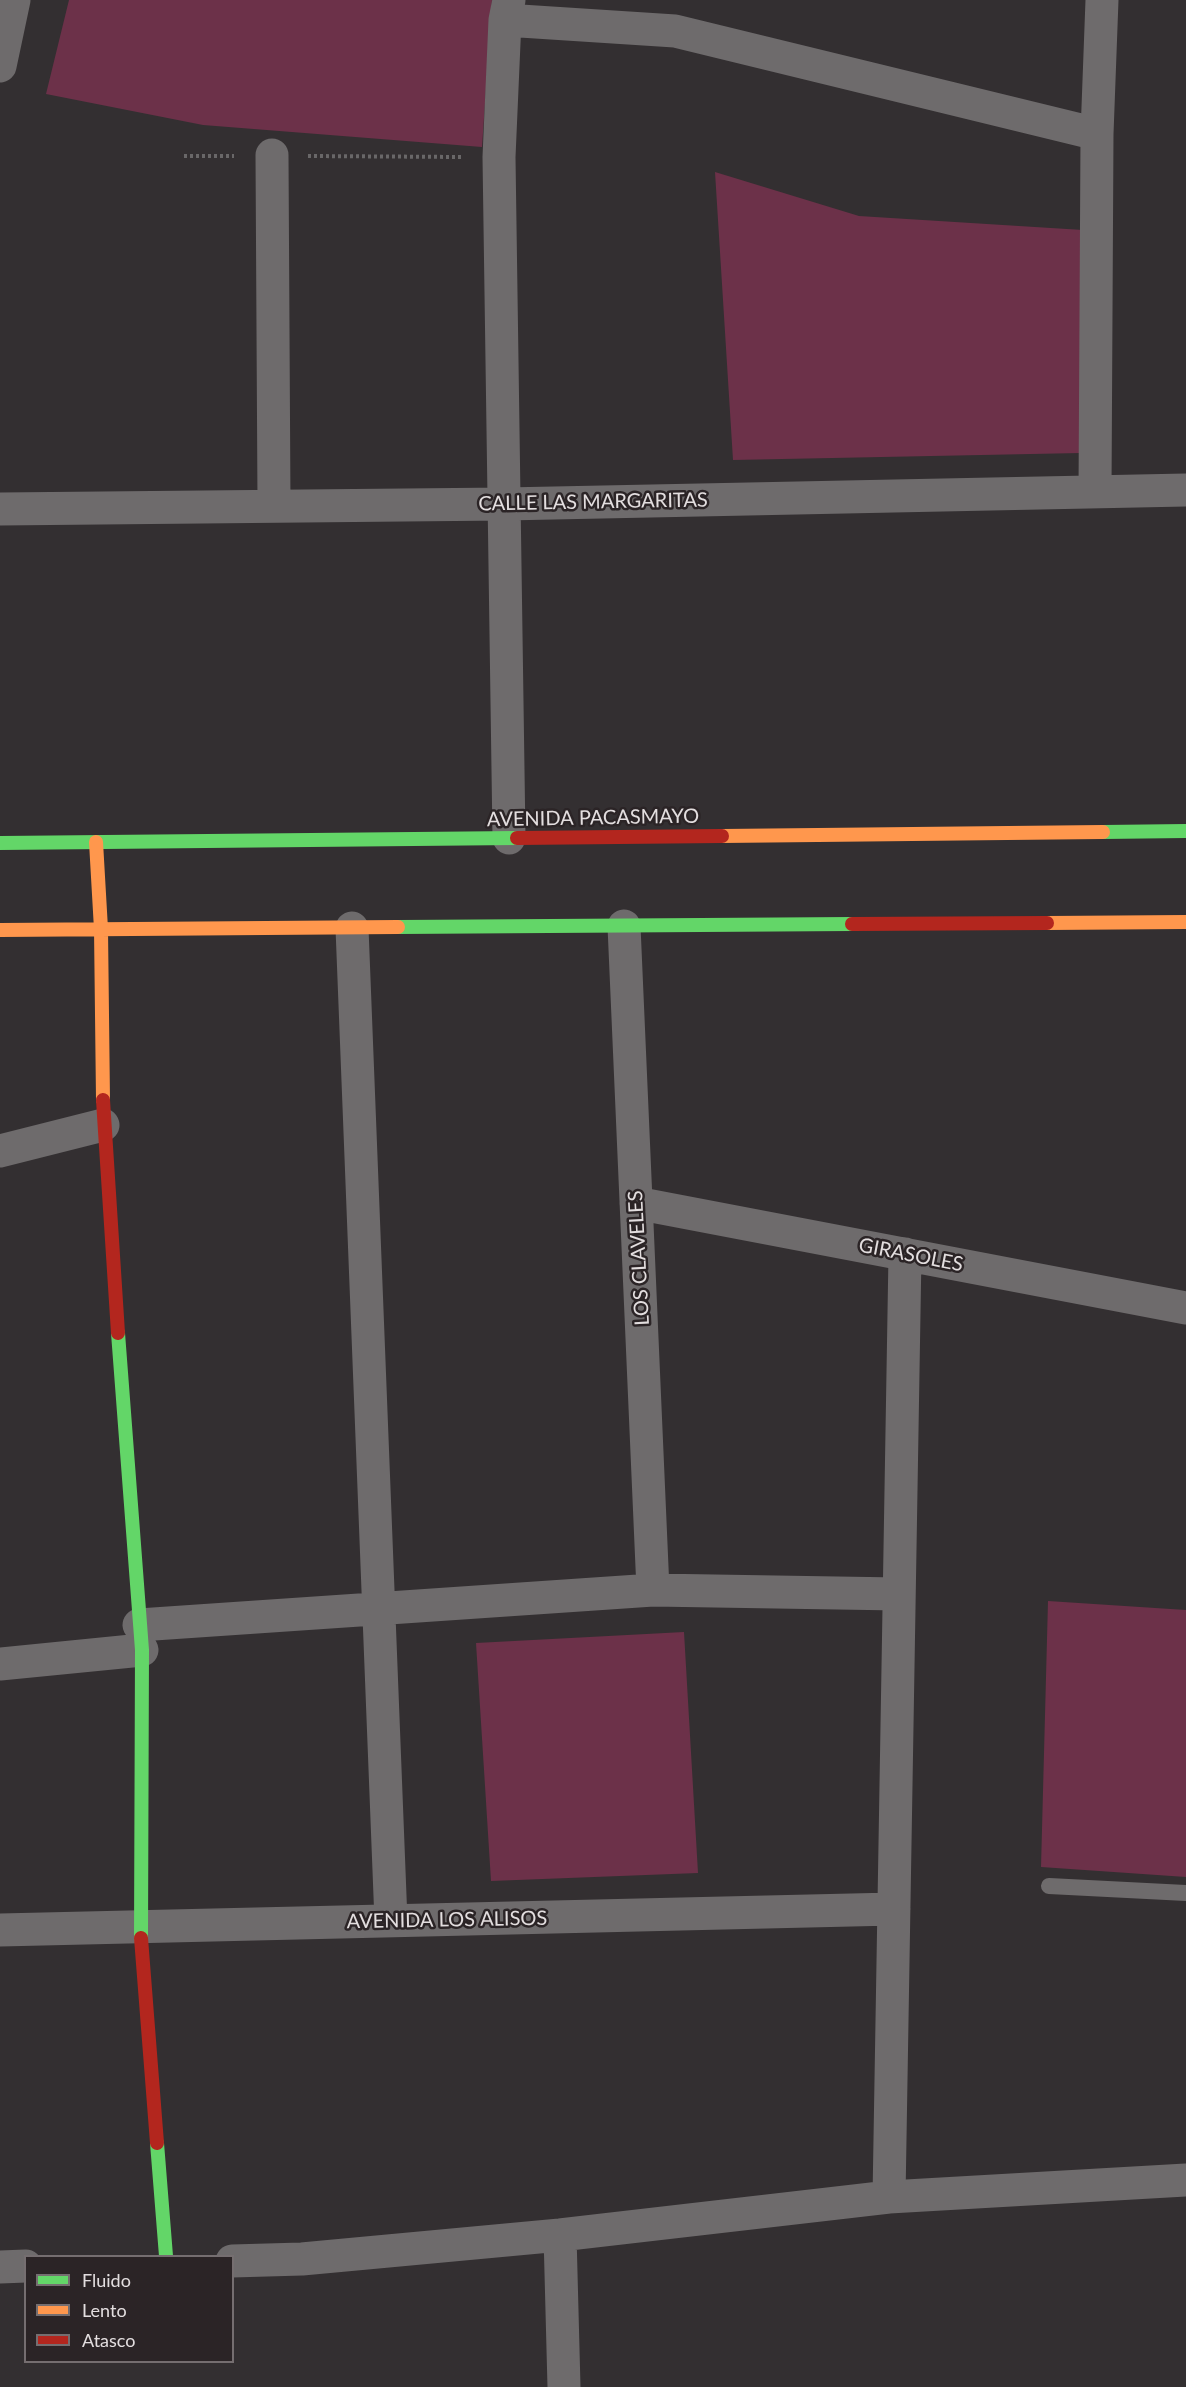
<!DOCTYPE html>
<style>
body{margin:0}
#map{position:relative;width:1186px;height:2387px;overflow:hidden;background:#332f31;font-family:Lato,sans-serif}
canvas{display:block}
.legend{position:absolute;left:24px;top:2255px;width:210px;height:108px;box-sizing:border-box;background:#2b2426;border:2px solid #756e70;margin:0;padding:8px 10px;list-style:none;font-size:18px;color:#e3dedf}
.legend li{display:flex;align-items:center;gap:12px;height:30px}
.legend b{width:30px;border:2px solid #756e70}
</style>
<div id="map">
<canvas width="1186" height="2387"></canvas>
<ul class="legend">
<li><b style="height:8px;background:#63d668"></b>Fluido</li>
<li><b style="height:8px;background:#ff974d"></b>Lento</li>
<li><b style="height:8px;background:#b3261e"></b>Atasco</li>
</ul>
</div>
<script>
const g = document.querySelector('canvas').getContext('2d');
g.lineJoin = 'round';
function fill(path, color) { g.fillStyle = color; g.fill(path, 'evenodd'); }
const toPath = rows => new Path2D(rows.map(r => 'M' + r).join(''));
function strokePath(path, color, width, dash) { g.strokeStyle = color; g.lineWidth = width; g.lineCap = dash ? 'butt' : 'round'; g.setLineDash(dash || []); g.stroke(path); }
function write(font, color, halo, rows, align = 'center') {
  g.font = font + ' Lato,sans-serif'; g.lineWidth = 5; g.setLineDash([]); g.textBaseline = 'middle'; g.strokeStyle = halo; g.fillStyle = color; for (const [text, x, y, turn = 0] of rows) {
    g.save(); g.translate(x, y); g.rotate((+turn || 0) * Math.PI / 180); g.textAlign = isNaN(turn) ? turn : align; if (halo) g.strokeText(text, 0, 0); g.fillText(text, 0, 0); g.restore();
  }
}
const green = toPath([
 [69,0,492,0,482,147,203,125,46,94],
 [715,172,859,216,1083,230,1081,453,733,460],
 [1048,1601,1186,1610,1186,1877,1041,1867],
 [684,1632,698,1873,491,1881,476,1643]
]);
const path = toPath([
 [184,156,234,156],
 [308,156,462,157]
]);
const lane = toPath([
 [1049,1886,1186,1893]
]);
const street = toPath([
 [509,0,505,20,499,157,509,838],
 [505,20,675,31,1097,134],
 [0,66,14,0],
 [272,155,274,505],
 [1095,492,1097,134,1102,0],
 [0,509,505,504,1186,490],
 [624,926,653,1590],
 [352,928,391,1921],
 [0,1151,103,1125],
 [636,1203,1186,1308],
 [139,1625,653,1590,899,1594],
 [0,1664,142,1650],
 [0,1930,894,1909],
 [889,2197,905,1254],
 [560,2235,564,2387],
 [232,2261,302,2259,560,2235,889,2197,1186,2180],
 [0,2267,26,2266]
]);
const fast = toPath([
 [1103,832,1186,831],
 [0,843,517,838],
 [398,927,852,924],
 [118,1333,142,1650,141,1938],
 [157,2143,166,2256]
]);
const slow = toPath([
 [722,836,1103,832],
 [96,842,101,929,103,1100],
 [1047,923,1186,922],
 [0,930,398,927]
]);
const jam = toPath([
 [517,838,722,836],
 [852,924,1047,923],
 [103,1100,118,1333],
 [141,1938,157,2143]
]);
const streetNames = [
 ["CALLE LAS MARGARITAS",593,502,-1],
 ["AVENIDA PACASMAYO",593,818,-1],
 ["GIRASOLES",911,1255,11],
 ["LOS CLAVELES",639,1258,-93],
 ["AVENIDA LOS ALISOS",447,1920,-1]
];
fill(green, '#6c3149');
strokePath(path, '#696768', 4, [3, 3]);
strokePath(lane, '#6e6b6c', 16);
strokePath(street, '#6e6b6c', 33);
strokePath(fast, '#63d668', 14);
strokePath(slow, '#ff974d', 14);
strokePath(jam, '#b3261e', 14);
write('20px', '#e3dedf', '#2b2426', streetNames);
</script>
